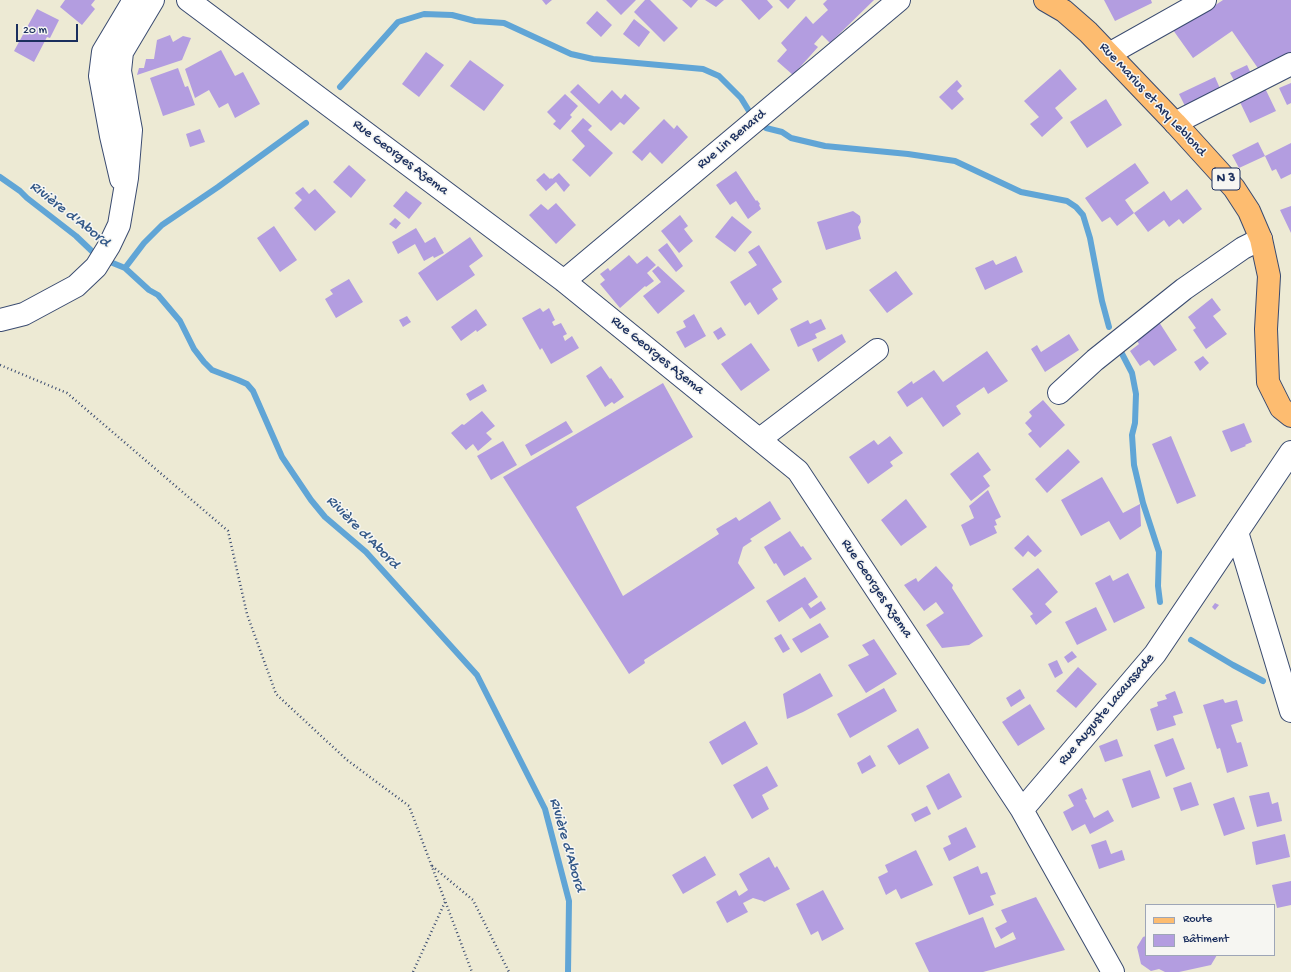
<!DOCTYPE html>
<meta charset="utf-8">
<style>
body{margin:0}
#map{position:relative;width:1291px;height:972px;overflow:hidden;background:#edead4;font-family:"Gochi Hand",sans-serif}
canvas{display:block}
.legend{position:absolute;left:1145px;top:904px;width:130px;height:52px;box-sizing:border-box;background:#f6f6f2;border:1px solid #9ea6b7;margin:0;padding:5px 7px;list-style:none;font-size:12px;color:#1b2f5e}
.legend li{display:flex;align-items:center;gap:8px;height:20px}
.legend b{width:20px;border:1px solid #9ea6b7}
.scale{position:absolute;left:16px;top:24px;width:62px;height:18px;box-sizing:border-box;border:2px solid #1b2f5e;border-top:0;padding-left:5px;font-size:12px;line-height:14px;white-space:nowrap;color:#1b2f5e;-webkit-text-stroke:3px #f6f6f2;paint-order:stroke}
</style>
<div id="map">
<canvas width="1291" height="972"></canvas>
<ul class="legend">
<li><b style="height:5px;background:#fdbc70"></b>Route</li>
<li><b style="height:11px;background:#b39de0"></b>Bâtiment</li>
</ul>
<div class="scale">20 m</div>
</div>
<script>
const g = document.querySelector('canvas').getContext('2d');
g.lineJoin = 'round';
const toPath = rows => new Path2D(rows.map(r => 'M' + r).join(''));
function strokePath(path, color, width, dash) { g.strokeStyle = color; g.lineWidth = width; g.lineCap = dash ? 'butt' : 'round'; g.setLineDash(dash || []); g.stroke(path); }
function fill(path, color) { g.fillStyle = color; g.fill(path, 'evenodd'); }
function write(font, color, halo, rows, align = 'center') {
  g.font = font + ' "Gochi Hand",sans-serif'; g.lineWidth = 3; g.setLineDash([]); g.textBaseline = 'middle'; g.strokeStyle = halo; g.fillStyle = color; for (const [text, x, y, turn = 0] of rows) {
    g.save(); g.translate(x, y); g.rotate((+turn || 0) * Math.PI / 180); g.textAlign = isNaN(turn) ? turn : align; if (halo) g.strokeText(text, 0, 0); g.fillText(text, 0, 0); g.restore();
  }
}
const stream = toPath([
 [340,87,398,22,424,14,452,15,475,21,504,23,571,54,593,59,703,69,719,76,741,98,749,111],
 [766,128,782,132,791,138,825,146,908,154,955,161,1021,192,1067,201,1076,207,1083,215,1090,238,1102,301,1109,327],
 [0,177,20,191,27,198,76,236,98,257,125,268,149,290,158,295,180,321,194,349,204,362,212,370,238,380,247,384,253,391,282,457,311,500,325,517,366,552,477,675,545,809,569,901,568,972],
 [125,268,144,243,162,225,218,187,306,123],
 [1119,348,1132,373,1136,394,1135,423,1132,435,1134,465,1143,503,1159,552,1158,586,1160,602],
 [1191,640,1233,665,1263,681]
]);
const building = toPath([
 [65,0,95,0,91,5,95,9,82,25,60,7],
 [542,0,552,0,546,5],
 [606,0,636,0,621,15],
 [645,0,650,0,678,28,664,42,634,12],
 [682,0,698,0,691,8],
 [705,0,724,0,716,7],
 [741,0,767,0,773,7,759,20],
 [779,0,796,0,788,9],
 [827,0,874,0,830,43,822,35,814,44,818,47,793,75,777,61,787,50,781,43,806,16,813,24,828,10,823,4],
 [1104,0,1151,0,1152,3,1115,21],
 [1223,0,1291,0,1291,60,1262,74,1232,31,1193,58,1173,30,1212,4,1214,6],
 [37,9,59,20,50,38,47,37,34,62,14,51],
 [597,11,612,25,601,37,586,23],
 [634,19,650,32,639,47,623,34],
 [170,35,173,42,183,36,191,38,182,60,137,75,139,68,144,68,146,59,154,59,157,40],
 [221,50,235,76,243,72,260,104,235,118,228,103,219,108,209,90,195,98,185,69],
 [426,52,444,65,419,97,402,84],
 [470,60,504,85,484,111,450,86],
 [1247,65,1253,78,1237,86,1230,73],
 [178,68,185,87,188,86,195,105,163,116,150,78],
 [1060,69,1077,89,1055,108,1063,118,1042,137,1030,124,1039,117,1024,101],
 [1215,77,1222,93,1187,110,1179,94],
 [957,80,962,86,957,91,964,99,952,110,939,97],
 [1291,83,1291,103,1287,105,1279,88],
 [578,84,599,104,612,90,621,99,625,94,640,108,624,125,620,122,611,131,570,92],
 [1264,86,1276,111,1250,123,1238,98],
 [565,94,578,106,570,115,572,117,560,130,553,124,556,121,547,112],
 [1106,99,1122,125,1087,148,1070,122],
 [583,118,592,126,588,130,613,153,590,177,572,160,585,146,571,131],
 [664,119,674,129,677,125,688,137,662,164,650,152,642,161,632,152],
 [200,129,205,142,190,147,186,134],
 [1258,142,1265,156,1239,168,1232,155],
 [1291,143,1291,174,1281,179,1276,169,1272,171,1265,156],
 [1135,163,1149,183,1125,200,1134,213,1117,226,1110,217,1102,222,1085,198],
 [349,165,366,180,351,198,333,182],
 [736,171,756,201,757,200,760,204,759,205,761,209,748,219,736,201,730,205,716,185],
 [544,173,550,179,551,178,552,179,559,173,570,185,564,192,556,182,546,191,536,180],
 [303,187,309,194,315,189,336,212,315,231,294,208,302,200,295,193],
 [1187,189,1202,209,1183,224,1179,219,1169,227,1164,220,1148,232,1134,213,1164,191,1171,201],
 [406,191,422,203,409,219,393,206],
 [556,203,576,225,556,244,529,215,541,204,548,210],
 [1291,206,1291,233,1280,210],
 [853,211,860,216,861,222,858,227,861,239,826,250,817,222],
 [680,215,688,226,684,229,693,241,679,253,661,231],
 [732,216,752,232,735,252,715,237],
 [395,218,401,223,396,229,389,224],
 [274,226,297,260,280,272,257,238],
 [416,228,425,243,435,237,444,253,434,258,433,256,424,261,415,244,398,254,392,242],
 [470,237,483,256,469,266,475,275,437,301,418,273],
 [667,243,683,266,676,272,658,250],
 [759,245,782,282,772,289,778,299,758,315,750,302,745,306,730,282,757,265,748,252],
 [629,255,637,264,647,256,656,265,647,273,654,281,646,287,645,286,620,308,600,284,605,280,600,274,608,268,610,271],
 [1016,256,1023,272,985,290,975,268,993,260,996,265],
 [658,266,685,291,658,314,643,296,661,282,652,271],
 [896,271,913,294,887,313,869,290],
 [349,279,363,302,336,318,325,299,333,294,330,290],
 [1212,298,1221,310,1213,316,1227,334,1206,349,1193,330,1196,328,1188,317],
 [540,308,543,312,549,308,555,320,552,322,554,326,561,323,567,334,563,336,565,341,572,336,579,348,551,364,542,348,540,350,522,318],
 [476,309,487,325,477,332,476,330,461,341,451,327],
 [694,314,706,336,685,348,676,332,686,327,683,321],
 [407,316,411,322,403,327,399,320],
 [821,319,826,329,815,334,817,338,798,347,790,329,808,320,810,324],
 [1159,322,1177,350,1154,366,1149,360,1140,366,1130,351,1139,344,1135,338],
 [721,327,726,335,718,340,713,332],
 [842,334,846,342,818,362,812,349],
 [1069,334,1079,350,1045,372,1031,349,1037,345,1041,352],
 [751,343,770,370,741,391,721,364],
 [987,351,1008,381,988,394,984,387,956,406,961,414,943,427,922,397,907,407,897,392,912,381,913,384,934,370,943,382],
 [1203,356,1209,363,1200,371,1194,362],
 [601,366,610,379,611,378,624,397,614,404,612,402,605,407,586,376],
 [663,383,693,437,576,507,623,596,719,534,716,529,736,517,739,521,770,501,781,519,750,539,752,541,743,547,738,563,755,588,644,660,645,663,629,674,503,477],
 [483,384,487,391,470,401,466,394],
 [1043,400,1065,425,1040,448,1028,434,1032,431,1025,423,1032,416,1029,412],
 [482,411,495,426,486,433,492,439,478,451,473,444,466,450,451,433,462,424,464,425],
 [566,421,573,432,531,456,525,445],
 [1244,423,1252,442,1245,445,1246,446,1231,452,1222,431],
 [890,436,903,453,890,462,893,466,868,484,849,457,874,440,878,445],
 [1171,436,1196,496,1177,504,1152,444],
 [503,441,517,465,491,480,477,456],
 [1068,449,1080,462,1047,493,1035,479],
 [978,452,991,470,983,476,990,486,971,501,950,474],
 [1102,477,1123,513,1140,504,1141,526,1120,540,1109,521,1081,536,1061,500],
 [988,490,1001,517,995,520,997,525,994,526,997,533,970,546,961,525,974,518,969,506],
 [906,499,927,527,901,546,881,520],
 [790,531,801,547,803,546,812,559,784,576,776,563,774,564,764,547],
 [1028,535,1042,551,1035,557,1028,551,1023,557,1014,548],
 [936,566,953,585,952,588,983,636,969,645,942,648,926,625,944,613,936,602,924,611,904,585,916,578,918,582],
 [1038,568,1058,592,1045,604,1052,612,1036,625,1030,616,1033,614,1012,589],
 [1128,573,1145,608,1114,623,1095,583,1110,575,1113,581],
 [805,577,818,597,808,604,811,608,821,601,826,609,810,619,802,607,779,622,766,601],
 [1215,603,1219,605,1215,610,1212,607],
 [1096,607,1107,630,1077,645,1065,622],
 [820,623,829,637,801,653,792,639],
 [781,634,790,649,783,653,774,638],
 [874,639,897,674,866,693,848,665,869,655,862,645],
 [1072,651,1077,657,1068,663,1064,657],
 [1057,660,1063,673,1055,678,1048,664],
 [1078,667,1097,684,1076,708,1056,691],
 [820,673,833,696,803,712,787,719,783,694],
 [884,688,897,711,850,738,837,714],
 [1020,689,1025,698,1011,707,1006,698],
 [1175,691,1183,713,1173,716,1176,725,1157,731,1150,709,1158,706,1157,702,1167,699,1165,695],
 [1223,699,1225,703,1237,700,1243,721,1231,725,1237,743,1241,742,1248,766,1227,773,1220,748,1217,749,1203,705],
 [1030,704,1045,729,1018,746,1002,722],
 [745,721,758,744,722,765,709,742],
 [918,728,929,748,899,765,887,746],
 [1173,738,1185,769,1166,777,1154,745],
 [1117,739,1123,756,1105,762,1099,746],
 [870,755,876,766,862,774,857,763],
 [767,766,778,786,762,795,769,809,752,819,733,785],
 [1150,770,1160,798,1132,808,1122,779],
 [949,773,962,797,938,810,926,786],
 [1191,782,1199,805,1181,811,1173,788],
 [1082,788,1087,799,1085,800,1094,818,1108,810,1114,821,1090,834,1085,824,1072,831,1063,812,1074,806,1068,795],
 [1269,792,1272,804,1278,802,1282,821,1257,827,1249,796],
 [1234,797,1245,829,1224,836,1213,804],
 [927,806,931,814,915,822,911,814],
 [966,827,976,847,949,861,943,848,951,844,948,836],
 [1285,834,1290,857,1256,865,1252,842],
 [1106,840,1111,854,1122,850,1125,860,1099,869,1091,845],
 [916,850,933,885,901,899,896,889,886,895,878,877,888,872,885,865],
 [705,856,716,875,683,894,672,875],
 [769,857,775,868,777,866,790,889,764,902,763,901,753,898,743,903,748,912,727,923,716,902,736,890,739,896,748,890,739,874],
 [978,866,981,874,987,872,996,894,990,896,994,905,969,915,953,877],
 [1291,881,1291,905,1277,908,1272,885],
 [823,890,844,929,822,941,818,931,811,935,796,904],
 [1036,897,1065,950,983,972,929,972,915,943,983,917,995,948,1016,939,1013,932,1001,939,995,928,1007,922,1001,910],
 [1146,936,1146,955,1217,955,1211,965,1179,972,1165,972,1159,969,1151,971,1141,964,1137,947,1143,937]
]);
const path = toPath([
 [0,365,67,393,228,531,247,614,276,694,347,760,409,806,472,972],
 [432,866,473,900,509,972],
 [413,972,445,902]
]);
const minor = toPath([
 [188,0,564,281,798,471,1022,810],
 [1109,54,1205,0],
 [1175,123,1291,64],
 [121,179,111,136,100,76,103,52,134,0],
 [564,281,899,0],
 [0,320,24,314,76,286,96,267,109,246,119,225,127,178,131,130,120,71,122,52,153,0],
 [1059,393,1095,360,1184,289,1243,248,1261,239],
 [760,439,877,350],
 [1237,532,1291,711],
 [1113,972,1022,810,1155,654,1291,452]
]);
const major = toPath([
 [1045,0,1064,11,1088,32,1175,123,1234,188,1249,211,1261,239,1269,276,1266,329,1268,382,1281,408,1291,416]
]);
const shields = [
 [1226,179,28]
];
const shieldNames = [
 ["N 3",1226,179]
];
const streetNames = [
 ["Rue Marius et Ary Leblond",1152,100,47],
 ["Rue Lin Benard",732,140,-40],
 ["Rue Georges Azema",400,158,37],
 ["Rue Georges Azema",657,356,39],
 ["Rue Georges Azema",876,589,56],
 ["Rue Auguste Lacaussade",1107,710,-50]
];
const waterNames = [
 ["Rivière d'Abord",69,215,38],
 ["Rivière d'Abord",362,533,45],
 ["Rivière d'Abord",566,845,74]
];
strokePath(stream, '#60a5d6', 6);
fill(building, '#b39de0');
strokePath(minor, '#3a4b70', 24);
strokePath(major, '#3a4b70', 24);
strokePath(path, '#3a4b70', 2.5, [1, 3]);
strokePath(minor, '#fff', 22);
strokePath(major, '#fdbc70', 22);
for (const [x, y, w] of shields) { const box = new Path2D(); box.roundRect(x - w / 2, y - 11, w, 22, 3); g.fillStyle = '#f6f6f2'; g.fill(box); strokePath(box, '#1b2f5e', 1); }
write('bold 13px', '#1b2f5e', null, shieldNames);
write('14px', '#1b2f5e', '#f6f6f2', streetNames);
write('italic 15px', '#335888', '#f6f6f2', waterNames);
</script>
